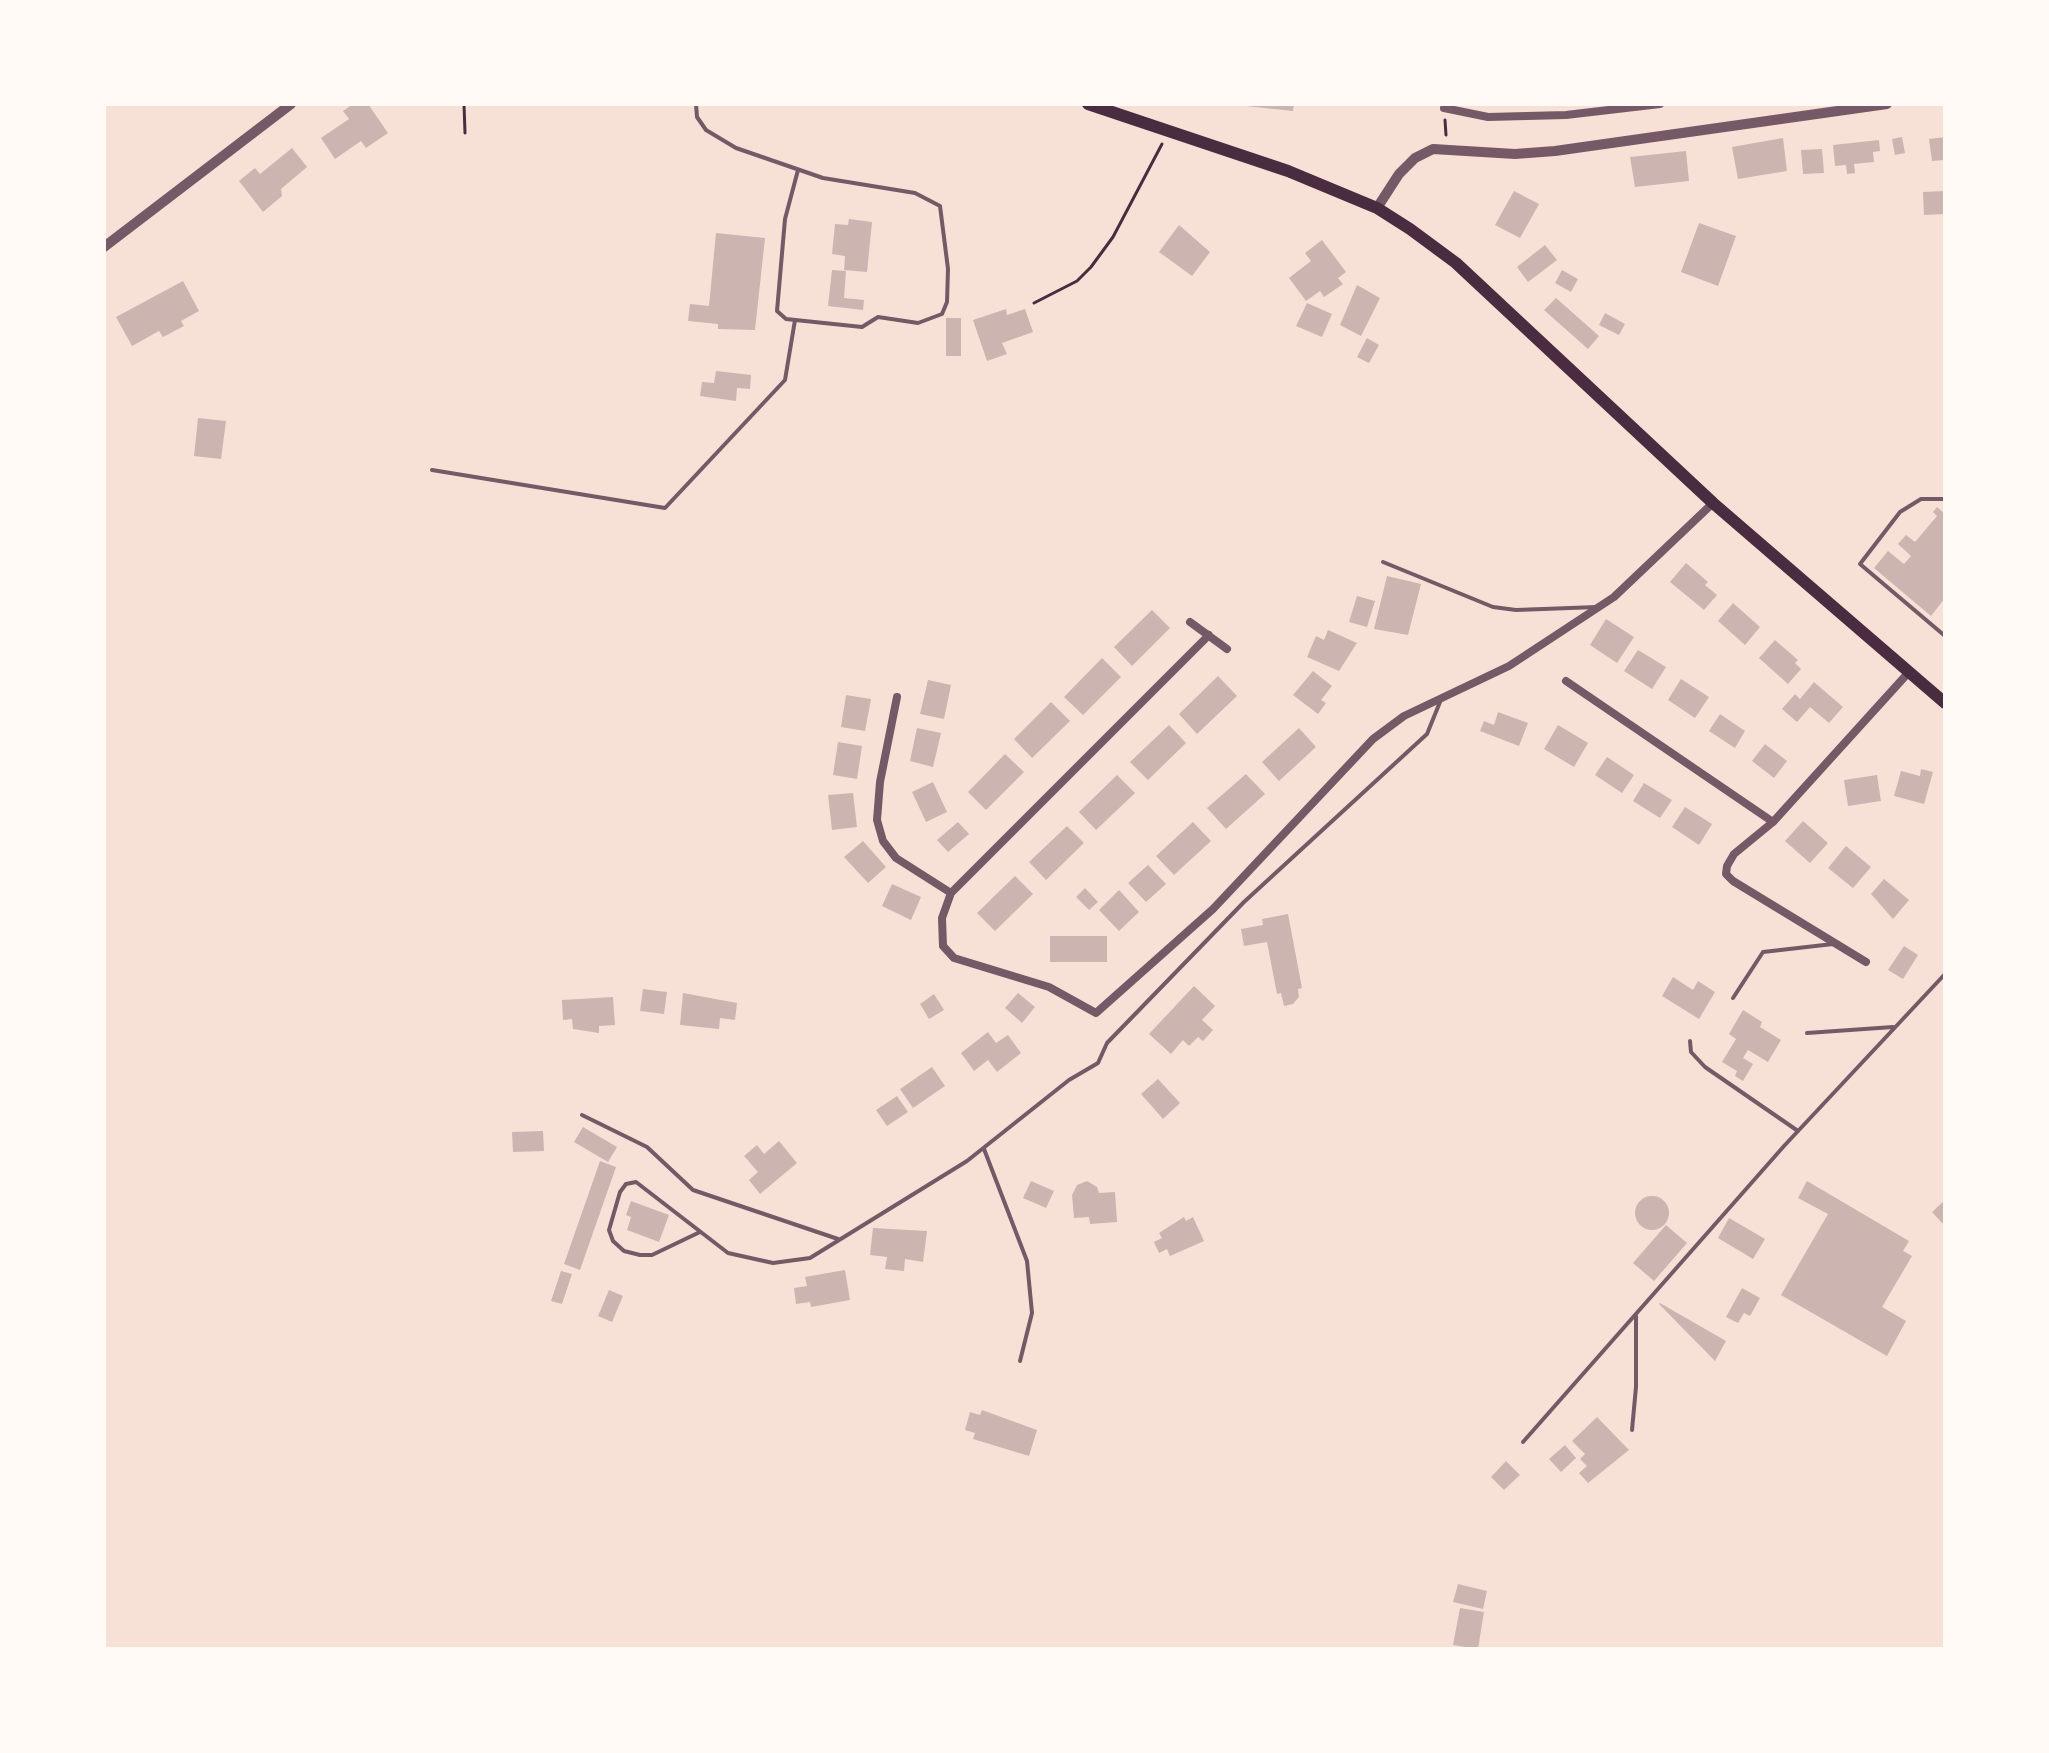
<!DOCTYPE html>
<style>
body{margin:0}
#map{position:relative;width:2049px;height:1753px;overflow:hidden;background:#f7e1d7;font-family:"Source Sans 3",sans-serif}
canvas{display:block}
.frame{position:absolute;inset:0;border:106px solid #fffaf5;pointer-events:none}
</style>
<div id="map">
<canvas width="2049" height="1753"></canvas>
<div class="frame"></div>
</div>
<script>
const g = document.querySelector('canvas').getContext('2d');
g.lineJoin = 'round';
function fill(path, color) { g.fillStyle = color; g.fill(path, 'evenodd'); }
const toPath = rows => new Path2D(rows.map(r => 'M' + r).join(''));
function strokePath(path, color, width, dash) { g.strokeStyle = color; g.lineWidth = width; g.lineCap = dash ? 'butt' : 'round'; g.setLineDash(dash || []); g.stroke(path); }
const building = toPath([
 [353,104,368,104,388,133,366,148,361,141,335,159,321,138,349,119,343,111],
 [1227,104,1294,104,1293,111],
 [1902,137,1905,153,1895,155,1892,139],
 [1945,137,1945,160,1932,161,1929,139],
 [1783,138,1787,171,1738,179,1732,147],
 [1879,140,1880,151,1873,152,1874,162,1854,164,1855,173,1847,174,1846,165,1835,166,1833,145],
 [292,148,307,167,281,189,282,196,263,212,239,181,255,168,260,174],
 [1822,149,1824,173,1803,174,1801,150],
 [1686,151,1689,181,1635,187,1630,157],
 [1514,191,1539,204,1520,238,1495,225],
 [1945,191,1945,214,1924,215,1923,192],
 [849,219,872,222,867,272,844,270,845,256,832,254,835,224,848,225],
 [1699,223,1736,236,1718,286,1681,272],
 [1179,225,1210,252,1192,276,1159,252],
 [716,233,765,238,755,330,718,329,718,324,688,321,690,304,709,306],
 [1322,240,1346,272,1338,278,1343,284,1324,297,1320,291,1306,301,1289,278,1311,261,1305,253],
 [1545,245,1557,260,1528,282,1517,267],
 [832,270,846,271,844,298,864,300,863,310,828,306],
 [1562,270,1578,279,1571,292,1555,283],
 [183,281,199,311,181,321,184,326,163,337,159,331,132,346,116,317],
 [1357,285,1380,298,1361,336,1340,325],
 [1556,298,1599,336,1588,349,1544,310],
 [1307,303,1332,314,1322,337,1296,326],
 [1006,309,1007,315,1025,309,1033,332,1002,343,1007,354,987,361,973,320],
 [1605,313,1625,324,1619,335,1599,325],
 [946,318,961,318,961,356,946,356],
 [1367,338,1379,345,1369,363,1357,357],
 [716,371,751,375,750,389,737,388,736,401,700,396,702,382,714,383],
 [198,418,226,421,221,459,194,456],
 [1937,507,1945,514,1945,598,1931,616,1874,568,1888,551,1904,564,1911,556,1898,544,1906,535,1915,542,1937,516,1933,512],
 [1686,563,1708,582,1705,585,1717,595,1704,610,1670,582],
 [1387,576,1421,584,1408,635,1374,629],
 [1357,596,1375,601,1367,627,1349,622],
 [1733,603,1760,627,1745,645,1718,621],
 [1152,610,1170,628,1132,666,1114,647],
 [1606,619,1634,637,1617,663,1590,645],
 [1328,630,1357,643,1339,671,1307,657,1316,636,1324,640],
 [1775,640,1798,660,1795,663,1801,669,1788,684,1759,658],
 [1638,650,1666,667,1652,689,1624,671],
 [1102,658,1121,677,1083,715,1064,697],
 [1313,671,1332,686,1321,700,1326,703,1318,714,1293,695],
 [1218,676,1237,696,1197,734,1179,714],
 [1681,679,1709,697,1695,718,1668,700],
 [928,680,951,685,944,719,920,714],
 [1814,682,1843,707,1829,723,1810,707,1797,722,1782,709,1795,694,1800,699],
 [846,695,871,699,865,731,841,727],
 [1051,702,1070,721,1032,758,1014,739],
 [1498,712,1528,723,1519,746,1480,731,1484,721,1494,725],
 [1720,714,1745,731,1735,748,1709,731],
 [1169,725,1186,743,1148,780,1130,762],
 [1558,725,1588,743,1574,767,1544,749],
 [917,728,941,733,933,767,910,761],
 [1299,728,1316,747,1279,781,1262,762],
 [838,742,862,746,857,779,833,775],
 [1765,744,1787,761,1774,778,1752,761],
 [1005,754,1024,772,986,810,968,792],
 [1607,757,1634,775,1622,793,1595,775],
 [1921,769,1933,772,1924,804,1894,796,1901,771,1920,776],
 [1246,774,1265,794,1226,829,1207,808],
 [1117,775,1135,793,1096,830,1079,812],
 [1877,775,1881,801,1848,806,1844,780],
 [933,782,947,812,926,822,912,792],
 [1644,783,1672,800,1660,818,1633,801],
 [853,793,857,827,832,830,828,795],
 [1685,807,1712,824,1699,845,1672,827],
 [1803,821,1828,843,1810,863,1785,841],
 [958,822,969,834,948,852,937,840],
 [1193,822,1211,841,1174,875,1156,856],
 [1067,826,1084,843,1046,880,1029,862],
 [863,841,886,867,868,883,844,857],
 [1846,846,1871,867,1853,888,1828,868],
 [1148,865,1166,884,1146,902,1128,883],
 [1015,876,1033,894,995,931,977,913],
 [1884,879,1909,900,1893,919,1871,894],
 [892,884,921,897,911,920,882,906],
 [1085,888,1098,902,1089,910,1076,897],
 [1119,890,1139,912,1119,931,1099,910],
 [1288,914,1302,988,1298,989,1299,997,1293,1004,1284,1006,1281,993,1277,994,1267,942,1244,946,1241,929,1263,925,1262,919],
 [1050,936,1107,936,1107,962,1050,962],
 [1904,946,1918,955,1903,979,1888,970],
 [1673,977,1693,990,1698,981,1715,992,1699,1019,1662,996],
 [1194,986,1215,1006,1202,1020,1213,1030,1203,1041,1198,1037,1189,1046,1183,1040,1171,1054,1149,1034],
 [643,989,667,992,664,1014,640,1011],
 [683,993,737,1003,735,1020,720,1018,719,1029,680,1025],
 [1018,993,1035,1007,1022,1023,1005,1008],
 [934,994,944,1010,929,1019,920,1004],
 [613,997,615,1025,599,1026,599,1033,573,1029,572,1019,563,1020,562,1000],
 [1743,1010,1762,1022,1760,1027,1781,1040,1768,1062,1748,1050,1743,1058,1753,1064,1743,1081,1735,1076,1737,1071,1722,1062,1736,1039,1729,1034],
 [988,1032,996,1043,1008,1035,1021,1053,997,1072,988,1060,974,1071,961,1053],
 [932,1067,945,1086,913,1108,900,1089],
 [1158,1079,1180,1103,1163,1119,1141,1094],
 [897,1096,908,1112,887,1126,876,1110],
 [583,1127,617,1147,608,1162,574,1142],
 [543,1131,544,1151,513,1152,512,1132],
 [779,1141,797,1163,760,1194,749,1180,758,1172,744,1156,757,1145,764,1154],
 [600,1161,616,1167,580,1270,564,1264],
 [1031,1181,1054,1191,1046,1208,1023,1198],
 [1087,1181,1097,1187,1099,1193,1115,1192,1117,1222,1090,1224,1089,1217,1074,1218,1072,1195,1077,1185],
 [1807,1181,1909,1241,1903,1251,1912,1256,1882,1307,1906,1321,1887,1356,1781,1295,1828,1214,1798,1198],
 '1635 1213a17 17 0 1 1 34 0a17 17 0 1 1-34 0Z',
 [1945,1200,1945,1226,1932,1212],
 [631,1201,669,1215,659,1242,627,1230,631,1217,626,1215],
 [1184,1217,1186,1221,1193,1217,1204,1241,1170,1256,1167,1249,1159,1253,1154,1242,1162,1238,1159,1233],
 [1729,1218,1765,1239,1753,1259,1718,1238],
 [1666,1225,1687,1243,1654,1281,1633,1263],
 [873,1228,927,1231,923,1262,905,1259,904,1271,885,1269,887,1257,870,1255],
 [845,1270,850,1300,811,1307,810,1302,796,1304,794,1288,807,1286,805,1277],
 [561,1271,572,1274,562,1304,551,1301],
 [1742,1288,1760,1298,1750,1316,1744,1313,1738,1323,1726,1317],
 [609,1290,623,1296,612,1322,598,1316],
 [1660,1303,1726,1341,1715,1361,1659,1304],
 [982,1410,1037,1430,1029,1456,973,1439,975,1433,965,1430,970,1412,980,1415],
 [1597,1417,1629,1450,1588,1483,1579,1473,1587,1466,1580,1459,1585,1454,1572,1441],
 [1565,1445,1576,1458,1561,1472,1549,1459],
 [1506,1461,1520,1475,1504,1490,1491,1477],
 [1458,1584,1487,1591,1483,1609,1453,1602],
 [1460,1608,1484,1612,1478,1649,1453,1645]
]);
const path = toPath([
 [464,104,465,133],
 [1445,120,1446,135],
 [1034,303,1077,281,1091,267,1113,237,1162,144]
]);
const service = toPath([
 [696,104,697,117,706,130,736,148,823,178,915,193,940,206,948,269,947,302,942,314,918,323,878,317,862,327,786,319,777,311,785,219,798,170],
 [432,470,665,508,785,380,795,320],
 [1945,499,1921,499,1900,512,1860,564,1945,636],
 [1383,562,1493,607,1516,610,1597,607],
 [1733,998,1763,952,1833,944],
 [1807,1033,1893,1027],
 [1690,1041,1691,1052,1705,1067,1798,1131],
 [582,1115,647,1147,693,1190,838,1239],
 [984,1149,1027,1261,1032,1313,1020,1361],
 [700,1232,652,1255,640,1255,624,1251,613,1241,609,1230,620,1192,626,1184,636,1182,728,1253,773,1263,810,1258,967,1161,1069,1080,1098,1063,1107,1043,1244,902,1427,734,1440,702],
 [1632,1430,1636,1387,1636,1316],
 [1523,1442,1784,1146,1945,974]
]);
const minor = toPath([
 [1444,108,1488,117,1566,115,1660,104],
 [1190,622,1227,649],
 [1209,635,951,893,942,918,943,946,954,958,1049,987,1096,1013,1213,909,1373,739,1404,716,1509,666,1614,597,1713,503],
 [1566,681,1773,822],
 [897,697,880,782,877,820,883,841,896,858,951,893],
 [1866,962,1733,881,1726,874,1727,866,1734,854,1773,822,1909,672]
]);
const tertiary = toPath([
 [1377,208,1399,174,1415,158,1433,149,1515,154,1555,151,1887,104],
 [104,247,291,104]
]);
const primary = toPath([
 [1088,104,1288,171,1377,208,1410,229,1456,263,1713,503,1945,703]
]);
fill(building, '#ccb4b1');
strokePath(path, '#4a2c40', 3);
strokePath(service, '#755966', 4);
strokePath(minor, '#755966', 8);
strokePath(tertiary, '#755966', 10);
strokePath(primary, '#4a2c40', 12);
</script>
